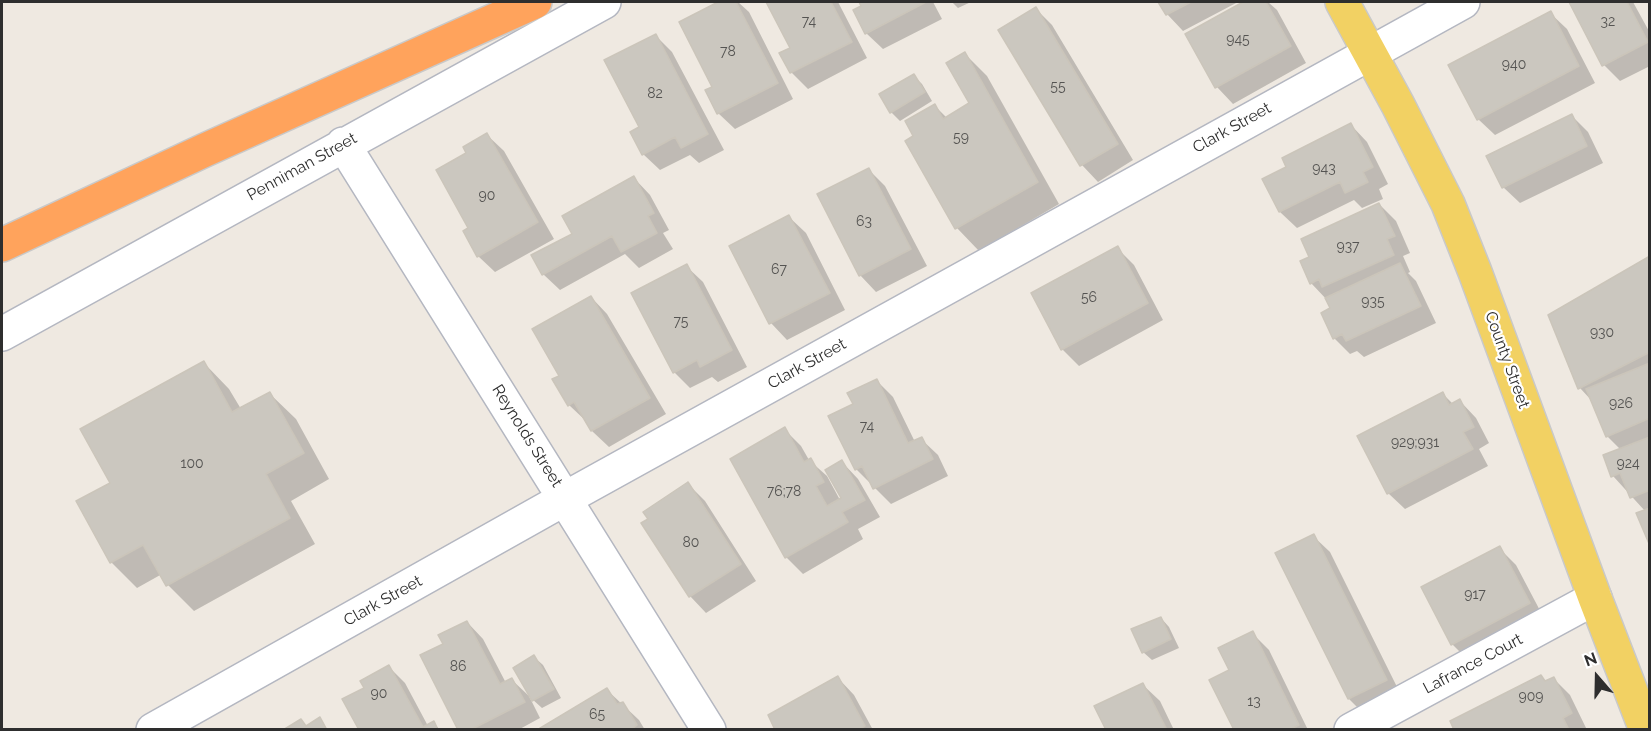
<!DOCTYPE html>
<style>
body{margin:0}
#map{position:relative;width:1651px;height:731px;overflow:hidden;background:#efe9e1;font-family:Raleway,sans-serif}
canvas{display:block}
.frame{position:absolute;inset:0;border:3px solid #2e2e2e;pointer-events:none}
.north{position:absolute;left:1567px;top:647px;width:60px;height:60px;-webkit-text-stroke:4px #fff;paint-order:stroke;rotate:340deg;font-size:16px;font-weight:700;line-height:24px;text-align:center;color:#2e2e2e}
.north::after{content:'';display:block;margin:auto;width:21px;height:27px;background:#2e2e2e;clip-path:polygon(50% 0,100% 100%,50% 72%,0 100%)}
</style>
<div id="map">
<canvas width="1651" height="731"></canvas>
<div class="frame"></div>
<div class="north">N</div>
</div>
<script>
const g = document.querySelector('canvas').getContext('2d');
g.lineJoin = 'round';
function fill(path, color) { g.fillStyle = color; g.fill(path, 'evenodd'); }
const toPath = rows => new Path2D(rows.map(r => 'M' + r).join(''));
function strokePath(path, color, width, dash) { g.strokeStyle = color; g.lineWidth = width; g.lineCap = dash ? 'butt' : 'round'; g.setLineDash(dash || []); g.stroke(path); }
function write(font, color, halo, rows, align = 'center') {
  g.font = font + ' Raleway,sans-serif'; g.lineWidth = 4.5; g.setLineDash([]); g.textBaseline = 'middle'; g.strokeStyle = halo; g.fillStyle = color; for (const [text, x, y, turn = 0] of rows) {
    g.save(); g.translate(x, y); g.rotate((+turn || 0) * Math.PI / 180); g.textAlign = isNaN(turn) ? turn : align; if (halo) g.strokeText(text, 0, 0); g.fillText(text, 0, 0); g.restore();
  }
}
const shadow = toPath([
 [721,2,738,2,749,12,793,99,735,129,718,113,714,87,681,22],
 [768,2,838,2,867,58,808,89,791,72,792,48],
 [861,2,933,2,942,19,883,49,866,33,863,7],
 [952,2,971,2,958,8],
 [1160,2,1238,2,1183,31,1167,14],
 [1246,2,1268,2,1277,10,1306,63,1233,104,1217,87,1187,34],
 [1571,2,1633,2,1650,33,1650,66,1620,81,1604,65],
 [1036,9,1052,25,1133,160,1098,182,1082,165,1000,30],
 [1550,13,1567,29,1595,83,1495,135,1478,119],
 [655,35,672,52,724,150,699,163,690,155,660,170,643,154,641,128],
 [965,54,987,76,1059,204,979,251,957,228,907,141,915,137,935,106,947,118,971,104],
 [914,76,922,84,932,101,900,121,891,112],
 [1572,116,1588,132,1603,163,1520,203,1503,187],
 [1351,125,1367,142,1388,184,1379,189,1383,199,1362,208,1354,200,1297,228,1280,212,1264,180,1288,168],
 [487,135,504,151,554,239,495,272,478,256,470,228,468,154],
 [869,170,885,186,927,266,876,292,860,275],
 [634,178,650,195,669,230,663,233,673,249,639,268,625,254,560,290,543,274,574,234],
 [1379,204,1396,221,1410,253,1403,256,1410,272,1408,273,1416,281,1436,323,1364,357,1357,351,1350,354,1334,338,1332,309,1328,301,1311,283,1311,258],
 [789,217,806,233,845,310,787,340,771,323,731,247],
 [1117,248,1134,265,1163,320,1079,366,1062,349],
 [1650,258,1650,542,1645,511,1613,476,1621,450,1607,436,1592,401,1580,388,1550,316],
 [686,266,703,282,747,367,718,382,712,377,690,388,674,372],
 [591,297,607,314,666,414,609,447,592,431,586,421,569,405,561,377],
 [204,363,229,389,241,409,270,394,296,419,329,479,291,501,315,544,194,611,168,585,162,574,137,588,111,562,112,484],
 [877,381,893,397,915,442,921,439,938,455,948,476,891,504,856,469,855,405],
 [1442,393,1453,404,1460,401,1476,418,1489,443,1479,449,1488,466,1405,509,1388,493],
 [784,429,801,446,809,460,827,476,840,500,843,498,842,462,858,479,880,517,858,529,863,539,803,574,786,557],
 [688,484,705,501,756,581,706,613,690,596,650,519],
 [1313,536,1330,552,1402,697,1365,715,1349,699,1277,554],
 [1499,548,1516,565,1545,620,1468,660,1452,644],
 [1161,618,1169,627,1179,648,1152,660,1143,652],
 [467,622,483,639,506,683,512,680,529,696,540,718,518,730,459,730,445,644],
 [1252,633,1269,650,1308,730,1235,730,1231,670],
 [534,657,543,665,561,698,542,708,532,699],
 [389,667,405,683,428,726,434,723,440,730,360,730,366,689],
 [1541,676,1546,682,1553,678,1570,695,1587,730,1456,730],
 [838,678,854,695,873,730,777,730],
 [1143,685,1160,701,1174,730,1107,730],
 [607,690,639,720,645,730,540,730]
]);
const building = toPath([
 [718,2,736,2,778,83,717,114,705,90,712,87,679,22,718,2],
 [766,2,831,2,852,42,790,73,779,53,790,48,766,2],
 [859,2,926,2,865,34,853,10,861,6,859,2],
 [1158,2,1191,2,1166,15,1158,2],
 [1243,2,1266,2,1291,46,1215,88,1185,34,1243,2],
 [1569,2,1627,2,1648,42,1602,66,1569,2],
 [1036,7,1118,144,1080,166,998,30,1036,7],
 [1551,11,1579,66,1477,120,1448,65,1551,11],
 [656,34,708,134,681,148,675,137,642,155,630,132,639,127,604,60,656,34],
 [965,52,1038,182,955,229,905,141,913,136,905,121,935,104,943,119,969,103,946,63,965,52],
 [914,74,925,92,890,113,879,94,914,74],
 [1572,114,1587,146,1502,188,1486,156,1572,114],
 [1351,123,1373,167,1363,172,1368,182,1345,193,1340,182,1279,212,1262,179,1286,167,1282,158,1351,123],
 [487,133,538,222,477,257,463,231,468,228,436,170,466,153,463,147,487,133],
 [869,168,911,249,859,276,817,194,869,168],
 [634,176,654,213,648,216,657,233,621,252,612,236,542,275,531,255,572,234,562,216,634,176],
 [1379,203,1395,236,1387,239,1394,255,1322,287,1319,279,1310,284,1300,261,1309,257,1301,239,1379,203],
 [789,215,830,293,769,324,729,246,789,215],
 [1118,246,1148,303,1061,350,1031,293,1118,246],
 [1650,256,1650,352,1578,389,1548,315,1650,256],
 [1400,263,1421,306,1346,341,1342,334,1333,339,1321,313,1330,308,1325,298,1400,263],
 [687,264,732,350,700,367,697,360,673,373,631,293,687,264],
 [591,296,650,398,591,431,574,402,568,406,552,379,559,376,532,329,591,296],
 [204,361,232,412,270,392,304,453,266,474,290,518,166,586,143,545,110,563,76,501,110,483,80,429,204,361],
 [1650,363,1650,418,1606,437,1586,389,1650,363],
 [877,379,908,443,922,437,933,459,873,489,862,466,855,470,828,416,853,404,847,393,877,379],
 [1443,392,1449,405,1460,399,1474,427,1463,432,1473,449,1387,494,1357,436,1443,392],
 [785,427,804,462,811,458,824,482,816,486,827,506,841,498,825,470,842,460,865,500,842,512,848,522,785,558,730,459,785,427],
 [1650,437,1650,490,1630,498,1620,473,1611,477,1603,455,1650,437],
 [688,482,741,564,689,597,641,523,648,519,643,512,688,482],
 [1650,508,1650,546,1636,513,1650,508],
 [1314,534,1387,680,1348,699,1275,553,1314,534],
 [1500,546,1530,603,1451,645,1421,587,1500,546],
 [1161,617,1171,639,1142,653,1131,629,1161,617],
 [467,621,500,684,512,678,525,702,470,730,458,730,420,655,443,644,438,635,467,621],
 [1253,631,1299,725,1289,730,1234,730,1209,680,1229,670,1218,648,1253,631],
 [534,655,554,689,532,701,513,668,534,655],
 [389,665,423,727,434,721,438,730,359,730,342,699,364,688,360,681,389,665],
 [1541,675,1545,681,1554,677,1572,713,1563,718,1569,730,1454,730,1450,721,1541,675],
 [838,676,865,726,859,730,775,730,768,715,838,676],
 [1143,683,1167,730,1106,730,1094,706,1143,683],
 [607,688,617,704,623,702,637,725,631,730,537,730,607,688],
 [320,717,327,730,283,730,301,719,306,726,320,717]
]);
const minor = toPath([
 [343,144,709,730],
 [2,334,604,2],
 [153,730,566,498,1463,2],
 [1351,730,1595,598]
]);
const major = toPath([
 [1342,2,1398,105,1448,204,1475,272,1595,598,1646,730]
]);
const highway = toPath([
 [2,245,205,150,535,2]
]);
const numberNames = [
 ["74",809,22],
 ["32",1608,22],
 ["945",1238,40],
 ["78",728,52],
 ["940",1514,65],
 ["55",1058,87],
 ["82",655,94],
 ["59",961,138],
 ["943",1324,169],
 ["90",487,196],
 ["63",864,222],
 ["937",1348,247],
 ["67",779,270],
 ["56",1089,298],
 ["935",1373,302],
 ["75",681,322],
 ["930",1602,333],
 ["926",1621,404],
 ["74",867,427],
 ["929;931",1415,443],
 ["100",192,464],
 ["924",1628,464],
 ["76;78",784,492],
 ["80",691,543],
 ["917",1475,595],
 ["86",458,667],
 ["90",379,694],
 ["909",1531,697],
 ["13",1254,702],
 ["65",597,715]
];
const streetNames = [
 ["Clark Street",1232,128,-29],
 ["Penniman Street",302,167,-29],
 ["County Street",1507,360,70],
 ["Clark Street",807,364,-29],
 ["Reynolds Street",527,436,58],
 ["Clark Street",383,601,-29],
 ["Lafrance Court",1473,664,-28]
];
fill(shadow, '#0003');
fill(building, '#cbc7bf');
strokePath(building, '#cbc5ba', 1.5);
strokePath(minor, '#b4b7c1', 36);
strokePath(major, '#c9c9c9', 36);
strokePath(highway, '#c9c9c9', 36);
strokePath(minor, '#fff', 33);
strokePath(major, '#f2d163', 33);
strokePath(highway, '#ffa35c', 33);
write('14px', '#555452', null, numberNames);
write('16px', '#2e2e2e', '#fff', streetNames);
</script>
